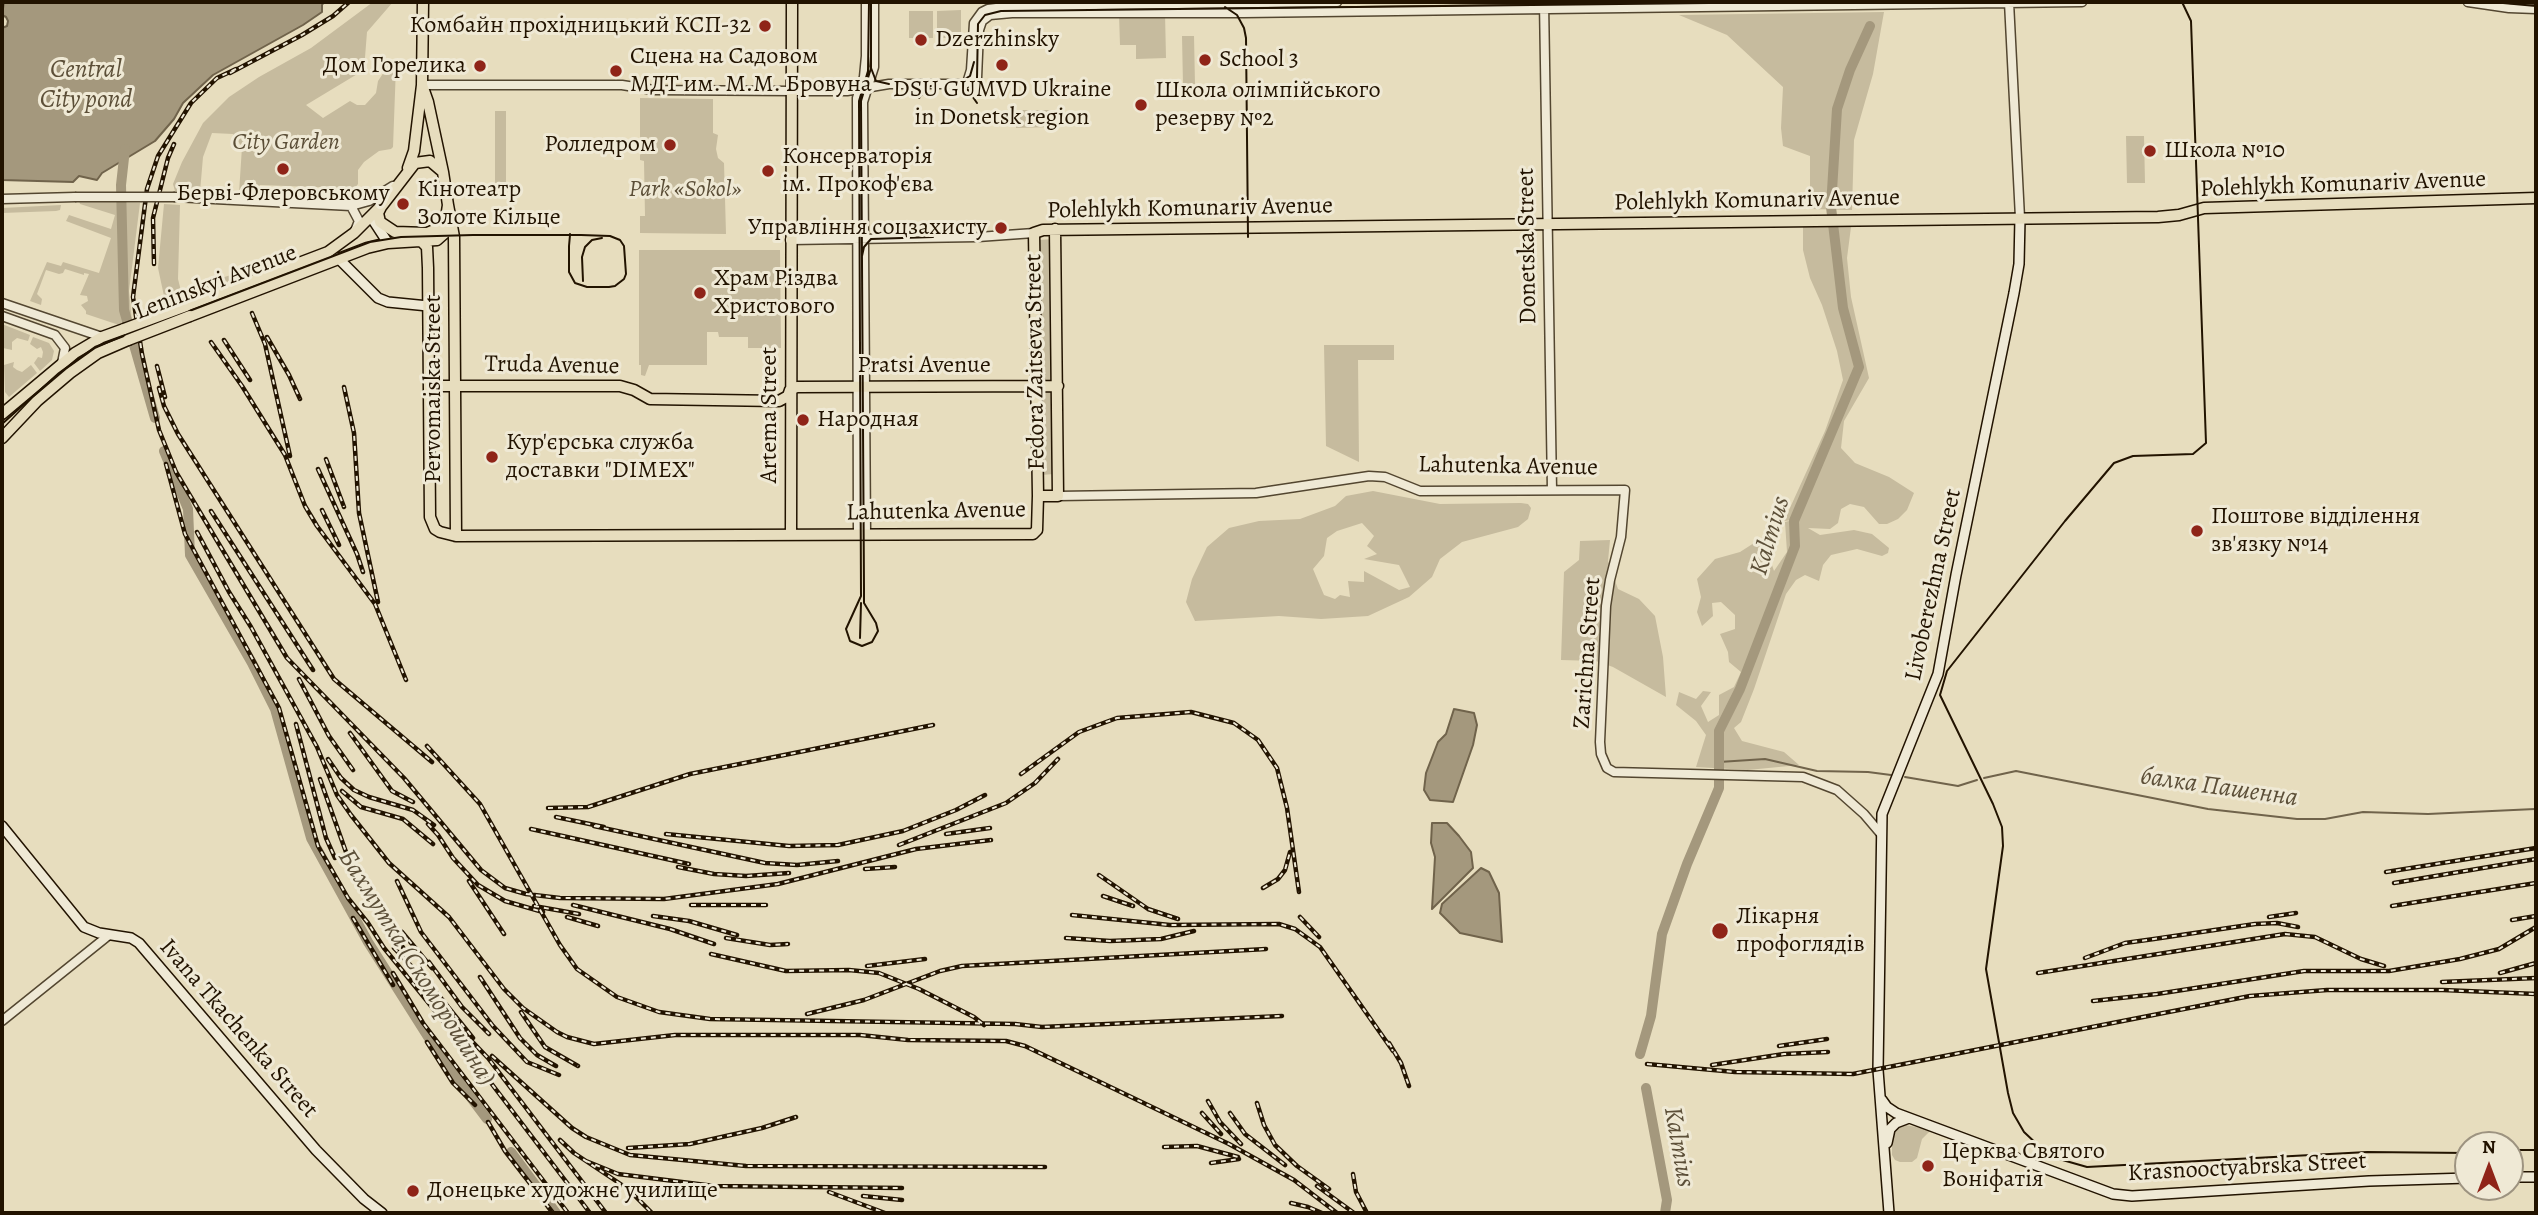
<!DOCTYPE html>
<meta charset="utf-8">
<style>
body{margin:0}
#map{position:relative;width:2538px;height:1215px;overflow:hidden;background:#e7ddbe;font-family:Alegreya,serif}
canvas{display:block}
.frame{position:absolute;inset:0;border:4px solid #221300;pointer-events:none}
.north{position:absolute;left:2454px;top:1131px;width:70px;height:70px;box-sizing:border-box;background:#efe9d5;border:2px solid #9d9380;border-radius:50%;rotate:0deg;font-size:19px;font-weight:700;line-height:28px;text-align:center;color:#221300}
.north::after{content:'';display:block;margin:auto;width:24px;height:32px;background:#8f2418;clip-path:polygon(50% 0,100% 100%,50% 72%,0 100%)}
</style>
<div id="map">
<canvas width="2538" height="1215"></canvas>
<div class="frame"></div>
<div class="north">N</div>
</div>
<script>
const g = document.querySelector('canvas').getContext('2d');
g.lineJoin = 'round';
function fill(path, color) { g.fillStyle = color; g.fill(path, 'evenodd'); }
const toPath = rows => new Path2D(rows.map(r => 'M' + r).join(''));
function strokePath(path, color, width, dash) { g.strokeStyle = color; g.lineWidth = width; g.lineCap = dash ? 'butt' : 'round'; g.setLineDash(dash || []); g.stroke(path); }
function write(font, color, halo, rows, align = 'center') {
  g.font = font + ' Alegreya,serif'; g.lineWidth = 6; g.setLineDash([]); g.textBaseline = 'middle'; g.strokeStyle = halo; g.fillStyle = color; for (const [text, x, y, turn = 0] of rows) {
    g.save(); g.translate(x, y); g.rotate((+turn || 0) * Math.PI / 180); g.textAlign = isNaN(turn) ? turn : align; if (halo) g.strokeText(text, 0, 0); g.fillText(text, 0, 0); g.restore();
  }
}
const green = toPath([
 [373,2,393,2,367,32,364,70,306,105,323,118,350,101,357,105,365,105,376,93,378,81,386,69,385,61,396,66,393,147,391,149,379,151,364,162,358,170,358,184,354,189,345,194,339,188,260,185,248,197,239,193,242,147,233,134,212,133,203,157,200,192,175,191,173,184,182,162,203,123,229,97,259,77,311,48],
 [961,10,961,38,937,38,937,11],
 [909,11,933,11,933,38,909,38],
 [1884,12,1873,74,1854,140,1852,210,1810,209,1810,156,1783,146,1781,128,1783,87,1727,35,1679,15],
 [1165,13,1166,58,1136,59,1136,45,1120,45,1119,14],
 [1182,36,1194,36,1195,85,1183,85],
 [640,98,713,99,713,133,718,135,716,149,718,158,724,163,726,234,640,233,640,216,645,216,644,161,640,160],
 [1016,110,1051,110,1051,127,1016,128],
 [495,111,506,111,506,197,495,197],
 [2126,136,2144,136,2145,183,2127,183],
 [79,201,140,203,129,291,132,321,119,325,86,314,86,311,81,305,88,301,87,296,80,295,89,274,84,273,84,275,65,269,63,273,59,274,46,270,37,294,42,299,41,305,30,301,47,262,61,266,63,262,99,273,111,238,66,221,69,215,111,229,115,215,80,204],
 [164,204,180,205,178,279,181,291,189,289,191,294,189,299,175,304,170,303,164,296,158,268],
 [61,205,60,210,56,211,2,213,2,208],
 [1803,226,1851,227,1847,258,1851,297,1869,378,1844,421,1841,448,1855,463,1889,477,1914,493,1907,510,1898,519,1887,524,1879,524,1864,507,1850,504,1841,509,1838,523,1830,529,1808,528,1820,535,1854,530,1872,534,1889,548,1888,553,1882,556,1857,549,1831,555,1823,565,1819,581,1805,575,1796,580,1786,594,1754,689,1741,722,1734,728,1742,741,1784,752,1799,765,1748,770,1696,767,1706,735,1696,721,1676,705,1679,692,1696,699,1703,691,1711,692,1701,706,1708,722,1719,715,1719,695,1734,687,1741,672,1729,662,1728,652,1720,634,1735,629,1735,615,1721,602,1712,603,1713,616,1702,626,1697,612,1701,597,1697,579,1715,559,1740,552,1768,534,1769,556,1774,571,1787,552,1785,522,1793,520,1784,521,1825,431,1843,380,1837,351,1822,305,1810,278,1803,250],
 [1054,239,1055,382,1039,382,1038,240],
 [639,250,780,250,781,348,748,348,748,337,719,337,718,332,707,332,707,365,649,365,645,376,641,375,641,365,639,365],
 [247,266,250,273,246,276,196,295,193,287,234,274],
 [2,324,30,335,28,341,17,338,12,342,12,350,3,348],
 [33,337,49,343,54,351,52,360,40,371,34,363,38,357,42,358,43,352,41,347,37,349,30,344],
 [1324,345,1394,345,1394,360,1358,360,1359,462,1326,446],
 [14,362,13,367,17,370,22,372,31,365,37,373,9,397,5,392,4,365],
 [1039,390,1054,390,1055,474,1040,475],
 [1373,491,1440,504,1521,503,1528,504,1531,508,1528,519,1518,527,1462,542,1440,559,1432,577,1409,597,1368,616,1321,619,1279,616,1195,621,1186,602,1192,579,1207,547,1229,528,1259,521,1300,519,1335,506,1346,496],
 [1362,523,1374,536,1367,546,1377,554,1364,559,1399,565,1410,587,1399,590,1364,571,1364,582,1348,581,1350,597,1340,595,1335,599,1324,595,1313,569,1324,556,1327,538,1337,531],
 [1610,540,1608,561,1618,589,1639,599,1655,616,1663,657,1666,697,1613,667,1596,661,1561,660,1564,572,1579,560,1580,541],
 [1906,1125,1931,1130,1922,1139,1917,1158,1912,1162,1900,1162,1895,1160,1892,1155,1892,1136,1898,1128]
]);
const water = toPath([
 [4,2,324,2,322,5,322,12,303,25,213,75,183,103,174,119,155,141,102,173,97,180,79,176,73,182,2,180,2,28,7,26,8,21,6,17,2,15,4,2],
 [1454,709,1474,713,1477,725,1473,745,1453,802,1430,800,1424,790,1426,773,1438,742,1446,734,1454,709],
 [1432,823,1447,823,1459,836,1471,852,1473,868,1432,909,1435,857,1431,843,1432,823],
 [1481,868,1489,872,1499,893,1502,942,1460,933,1440,913,1442,904,1481,868]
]);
const stream = toPath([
 [1719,762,1765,759,1817,771,1868,772,1891,775],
 [1905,777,1958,786,1977,780],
 [1984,778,2016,771,2208,809,2297,819,2325,819,2363,812,2428,814,2535,809]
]);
const river = toPath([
 [125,149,121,185,124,310,155,418],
 [164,451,188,509,190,555,252,663,275,709,311,838,368,942,444,1062,487,1119],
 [1640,1054,1651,1016,1662,934,1687,864,1719,788,1719,731,1740,689,1795,546,1794,521,1859,367,1843,308,1831,207,1837,109,1850,70,1870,26],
 [1646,1088,1667,1200,1665,1213],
 [511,1152,556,1213]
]);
const tertiary = toPath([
 [1544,2,1552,490],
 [2009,2,2020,218],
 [2468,2,2509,8,2536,9],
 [967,83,971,70,974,23,982,12,988,9,1013,6,1337,2],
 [422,85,622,85,654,90,792,91,847,91,889,84,962,84,977,78,979,30,982,21,990,15,1012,13,1244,13,2082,2],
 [175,197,351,206,369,201,393,186],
 [2,199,75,197],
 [351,206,359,221,355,231],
 [790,240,978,237,1034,233],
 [2,303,102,337],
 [2,316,55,335,65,348,62,363],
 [1058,496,1256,493,1369,476,1385,477,1420,491,1625,490,1621,537,1610,580,1606,606,1600,742,1601,754,1607,768,1614,772,1803,777,1837,790,1864,814,1881,834],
 [858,535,857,98,864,77,866,56,866,2],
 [866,535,863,102,874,67,874,2],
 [2,1021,109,935]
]);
const secondary = toPath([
 [371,217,388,243],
 [338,258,378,298,388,302,428,306],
 [2,826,84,927,99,933,131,938,139,943,316,1150,364,1199,382,1213],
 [1882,1100,1887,1107,1896,1113,2113,1194,2132,1196,2369,1181,2468,1178],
 [1887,1143,1890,1129,1896,1123,1909,1118],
 [2510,1177,2536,1177],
 [1889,1213,1878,1070,1882,814,1938,674,1956,575,2014,293,2019,264,2020,218]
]);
const primary = toPath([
 [422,85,428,102,443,172,448,205,446,218,439,228,427,233,395,232,380,222,378,213,381,207,415,163,430,161,443,172],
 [408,168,414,151,422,85,423,2],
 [448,205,454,237,456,536],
 [422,242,427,247,428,268,430,517,435,529,440,532,456,536,1033,534,1037,530,1038,496,1058,496,1055,229],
 [186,306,328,252,354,233,380,207],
 [190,316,367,248,388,243,437,240,446,232,447,220],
 [429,386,620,386,634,390,650,399,779,401,788,396,790,390],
 [790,390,797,387,1058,386],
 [2,414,75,353,102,337,124,329],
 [2,438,37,401,70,373,98,353,128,340],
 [1038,496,1034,233,1043,230,2158,217,2179,215,2204,208,2536,198],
 [791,535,792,2]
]);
const tram = toPath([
 [869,2,868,71,859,101,861,596,846,629,850,641,862,646,872,642,878,631,876,623,864,603,864,589,861,101,871,68,871,2],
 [2182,2,2191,21,2206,443,2193,454,2133,456,2114,463,2065,521,1947,671,1940,695,1993,804,2002,827,2003,846,1986,969,2008,1093,2013,1113,2024,1132,2041,1148,2059,1159,2087,1167,2367,1152,2468,1153],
 [2492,2,2536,6],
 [1225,7,1237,15,1244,28,1246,38,1248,237],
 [871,68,876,81,889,84],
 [977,78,978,24,985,15,1001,11,1797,2],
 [956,84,970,76,974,62],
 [956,84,968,90,977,103],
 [919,98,928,87,937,84],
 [862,256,864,247,871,239,933,237],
 [583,281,582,257,585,247,592,240,602,238],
 [2,424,59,373,95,347,370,242,401,237,473,235,581,235,610,236,620,240,624,246,626,274,624,279,615,286,609,287,587,287,575,283,569,272,569,246,570,235,570,234],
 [860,638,861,603],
 [2510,1150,2536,1150]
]);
const rail = toPath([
 [236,69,217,78,191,103,158,156,147,189,133,297,142,354,159,430,176,472,287,658,404,778,481,870,505,888,526,894,560,898,664,899,778,884,916,849,991,840],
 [230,73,302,35,333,16,349,2],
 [154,264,153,218,168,158,174,144],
 [252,313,265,344,290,456],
 [267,337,289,375,300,399],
 [224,340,250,380],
 [211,342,242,386,285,455,305,506,317,526,375,604,406,680],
 [157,366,165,397],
 [344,387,354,433,359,513,378,602],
 [159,388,164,406,178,434,334,679,432,762],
 [326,459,344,507],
 [166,464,185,534,279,708,318,846,348,898,368,923,384,948,453,1033,590,1213],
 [318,469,357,554,363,572],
 [322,510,339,545],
 [211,511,313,670],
 [197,532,229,592,251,627,317,747,337,795,351,815,389,863,449,917,504,989,523,1008,557,1032,567,1037,594,1044,675,1035,860,1035,908,1040,1006,1041,1025,1046,1229,1144,1294,1180,1337,1213],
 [299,679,329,736,353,770],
 [296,724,326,838,335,858],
 [350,733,392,791,413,802],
 [427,746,480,804,560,945,577,969,617,997,659,1012,710,1019,1015,1024,1042,1027,1282,1016],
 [328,759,341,778,354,790,369,797,413,810,434,825],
 [1021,774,1079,732,1117,718,1191,712,1234,723,1258,740,1277,768,1287,808,1299,892],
 [320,779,357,883,407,953],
 [342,791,361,807,403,819,433,844],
 [548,808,588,807,690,774,933,725],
 [556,817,604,827],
 [428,824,438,835,453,858,478,885,505,901,543,912],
 [594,826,765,863,797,865,838,861],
 [531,829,689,864],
 [666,834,789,846,838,845,903,831,956,810,985,795],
 [946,834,990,828],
 [899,845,1006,803,1035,783,1058,759],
 [678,867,714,874,746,876,789,873],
 [865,869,895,867],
 [2386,872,2536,848],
 [1099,875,1148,909,1178,919],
 [397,881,421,932,493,1026,527,1062,559,1075],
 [469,881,504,934],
 [2394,883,2536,859],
 [1263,888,1278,879,1285,870,1290,852],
 [1103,896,1133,906],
 [573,905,670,929,714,944],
 [691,905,766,905],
 [534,906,579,914],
 [2392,906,2536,883],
 [1072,915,1170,925,1279,924,1295,929,1320,947,1393,1051],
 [653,916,689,921,737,935],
 [567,917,598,926],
 [1300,917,1319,937],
 [2269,917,2296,913],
 [353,918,393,985],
 [2512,920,2536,916],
 [402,932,432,968],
 [726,938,770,945,788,944],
 [1066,938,1110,941,1161,939,1194,931],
 [394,948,417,972,440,1002],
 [711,954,786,971,849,970,879,973,919,989,974,1017,984,1025],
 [2085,958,2125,943,2154,939,2255,924,2277,923,2298,927],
 [429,962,462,1007,489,1034],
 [867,966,925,959],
 [393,973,423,1023,568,1213],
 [2038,973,2285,934,2315,937,2361,959,2384,966],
 [2500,973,2536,963],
 [480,977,520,1038,537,1055,556,1066],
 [2442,982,2536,978],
 [436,992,473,1038],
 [2093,1001,2157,994,2304,971,2389,971,2460,959,2499,949,2536,927],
 [521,1012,545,1047,578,1066],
 [807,1014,864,1000,940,971,962,966,1266,949],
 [463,1032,488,1058,606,1213],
 [427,1042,453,1083,475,1105],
 [1389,1043,1401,1063,1409,1086],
 [1779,1046,1827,1039],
 [492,1056,572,1128,586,1137,630,1155,746,1166,1045,1167],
 [1647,1064,1735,1072,1853,1074,2250,996,2327,990,2443,990,2536,994],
 [1712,1065,1784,1054,1828,1052],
 [1208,1101,1220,1122,1241,1144],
 [1257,1103,1264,1125,1275,1145,1297,1166,1329,1189],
 [1202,1113,1221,1134],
 [1230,1113,1245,1134,1285,1165],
 [488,1122,505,1151,553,1213],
 [560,1140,574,1153,628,1189,652,1213],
 [1164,1147,1197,1146,1238,1157],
 [628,1148,690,1144,762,1128,796,1117],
 [586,1161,618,1174,714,1186,902,1188],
 [1211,1163,1239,1159],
 [1353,1174,1356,1192,1367,1213],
 [1317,1186,1354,1213],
 [829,1192,885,1213],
 [863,1196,902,1200],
 [1291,1203,1308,1207,1322,1213]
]);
const tertiaryBridge = toPath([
 [75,197,175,197]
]);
const primaryBridge = toPath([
 [124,329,186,306],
 [128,340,190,316]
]);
const markers = [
 [765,26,7,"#8f2418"],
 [921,40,7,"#8f2418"],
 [1205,60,7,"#8f2418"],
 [1002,65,7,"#8f2418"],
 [480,66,7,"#8f2418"],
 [616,71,7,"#8f2418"],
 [1141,105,7,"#8f2418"],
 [670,145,7,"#8f2418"],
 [2150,151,7,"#8f2418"],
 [283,169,7,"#8f2418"],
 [768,171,7,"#8f2418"],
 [403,204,7,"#8f2418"],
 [1001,228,7,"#8f2418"],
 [700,293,7,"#8f2418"],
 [803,420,7,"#8f2418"],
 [492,457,7,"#8f2418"],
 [2197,531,7,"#8f2418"],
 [1720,931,9,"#8f2418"],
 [1928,1166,7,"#8f2418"],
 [413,1191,7,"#8f2418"]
];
const poiNames = [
 ["Комбайн прохідницький КСП-32",751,26,"right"],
 ["Dzerzhinsky",935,40],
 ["Сцена на Садовом",630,57],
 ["МДТ им. М.М. Бровуна",630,85],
 ["School 3",1219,60],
 ["Дом Горелика",466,66,"right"],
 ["DSU GUMVD Ukraine",1002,90,"center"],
 ["in Donetsk region",1002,118,"center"],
 ["Школа олімпійського",1155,91],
 ["резерву №2",1155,119],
 ["Ролледром",656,145,"right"],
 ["Школа №10",2164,151],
 ["Консерваторія",782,157],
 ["ім. Прокоф'єва",782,185],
 ["Кінотеатр",417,190],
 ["Золоте Кільце",417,218],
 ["Берві-Флеровському",283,194,"center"],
 ["Управління соцзахисту",987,228,"right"],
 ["Храм Різдва",714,279],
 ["Христового",714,307],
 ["Народная",817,420],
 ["Кур'єрська служба",506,443],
 ["доставки \"DIMEX\"",506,471],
 ["Поштове відділення",2211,517],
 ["зв'язку №14",2211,545],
 ["Лікарня",1736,917],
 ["профоглядів",1736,945],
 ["Церква Святого",1942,1152],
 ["Воніфатія",1942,1180],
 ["Донецьке художнє училище",427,1191]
];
const parkNames = [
 ["City Garden",286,143],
 ["Park «Sokol»",685,190]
];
const streetNames = [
 ["Polehlykh Komunariv Avenue",2343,185,-2],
 ["Polehlykh Komunariv Avenue",1757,201,-1],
 ["Polehlykh Komunariv Avenue",1190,209,-1],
 ["Donetska Street",1528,246,-91],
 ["Leninskyi Avenue",216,283,-21],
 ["Fedora Zaitseva Street",1036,362,-91],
 ["Truda Avenue",552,366,1],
 ["Pratsi Avenue",924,366],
 ["Pervomaiska Street",434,389,-90],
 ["Artema Street",770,415,-90],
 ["Lahutenka Avenue",1508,467,1],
 ["Lahutenka Avenue",936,512,-1],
 ["Livoberezhna Street",1934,585,-78],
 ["Zarichna Street",1588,653,-86],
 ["Ivana Tkachenka Street",238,1029,49],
 ["Krasnooctyabrska Street",2247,1168,-3]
];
const waterNames = [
 ["Central",86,71],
 ["City pond",86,101],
 ["Kalmius",1771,536,-73],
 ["балка Пашенна",2219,788,8],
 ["Бахмутка (Скоморошина)",416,968,58],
 ["Kalmius",1678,1147,80]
];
fill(green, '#c6bb9e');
fill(water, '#a4987d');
strokePath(water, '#70634b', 2);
strokePath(stream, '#70634b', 2);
strokePath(river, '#a4987d', 10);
strokePath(tertiary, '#534630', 11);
strokePath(secondary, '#221300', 12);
strokePath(primary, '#221300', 13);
strokePath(tertiary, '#efe9d5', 8);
strokePath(secondary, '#efe9d5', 9);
strokePath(primary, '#e7ddbe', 10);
strokePath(tram, '#221300', 2);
strokePath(rail, '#221300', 4.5);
strokePath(rail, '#efe9d5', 2, [5]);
strokePath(tertiaryBridge, '#534630', 11, []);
strokePath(primaryBridge, '#221300', 13, []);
strokePath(tertiaryBridge, '#efe9d5', 8);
strokePath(primaryBridge, '#e7ddbe', 10);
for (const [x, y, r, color] of markers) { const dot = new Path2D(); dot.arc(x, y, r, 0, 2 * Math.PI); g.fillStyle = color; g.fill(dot); strokePath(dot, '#efe9d5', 2.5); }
write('24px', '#221300', '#efe9d5', poiNames, 'left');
write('italic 24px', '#5b4e37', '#efe9d5', parkNames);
write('24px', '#221300', '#efe9d5', streetNames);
write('italic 26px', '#5c4f38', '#efe9d5', waterNames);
</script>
